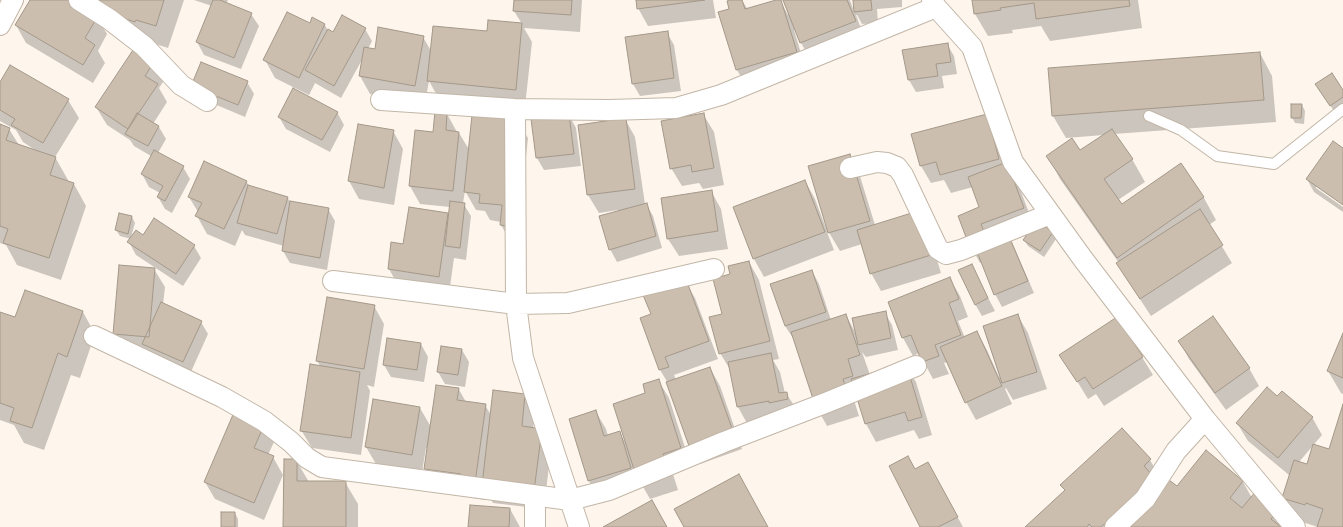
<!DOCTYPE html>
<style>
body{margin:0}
canvas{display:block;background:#fef6ed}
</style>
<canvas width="1343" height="527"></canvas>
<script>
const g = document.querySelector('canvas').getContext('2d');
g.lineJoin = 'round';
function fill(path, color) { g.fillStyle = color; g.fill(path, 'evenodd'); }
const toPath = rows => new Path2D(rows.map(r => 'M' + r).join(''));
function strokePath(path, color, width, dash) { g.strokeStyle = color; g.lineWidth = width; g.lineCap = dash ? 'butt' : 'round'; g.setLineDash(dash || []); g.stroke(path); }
const shadow = toPath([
 [31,0,69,0,97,17,107,34,98,51,105,63,93,83,26,43,16,25],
 [101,0,184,0,168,48,149,42],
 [194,0,228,0,226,4,251,14,259,26,241,69,204,55,197,42,212,6],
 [515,0,582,0,580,32,524,28,532,42,525,107,439,99,429,81,425,103,370,94,360,76,363,58,341,98,315,83,309,95,275,78,265,60,310,24,324,24,328,30,333,33,365,29,372,41,368,49,375,50,423,37,431,51,488,32,522,24,514,11],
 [637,0,713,0,716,18,648,26,638,8],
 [733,0,742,0,748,10,780,0,788,15,789,14,784,0,850,0,854,12,854,0,902,0,902,7,877,9,878,23,862,24,857,15,856,15,865,39,811,60,801,43,795,29,794,30,806,70,747,87,737,70,720,13,731,10],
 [973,0,1138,0,1142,28,1050,41,1041,26,1012,30,1013,33,988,36,975,14],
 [667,33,674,45,681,91,640,96,633,84],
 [947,44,954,56,957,74,942,76,944,88,916,92,909,80,904,50],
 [135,48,165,79,159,88,167,102,153,124,159,127,166,139,158,153,183,167,190,179,172,213,165,209,158,197,160,193,149,187,142,174,151,156,134,146,130,140,107,125,96,107],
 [1260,53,1272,76,1276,122,1114,134,1132,159,1145,182,1118,200,1122,205,1180,165,1204,198,1216,220,1209,225,1232,263,1151,316,1128,281,1118,264,1119,263,1060,179,1048,156,1080,152,1104,135,1066,138,1053,116],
 [247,82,254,94,245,117,200,98],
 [0,84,68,100,79,118,55,157,68,180,67,182,74,184,86,206,61,280,17,265,6,245,0,243,0,125,9,129,19,145,35,150,23,142,16,130,0,121],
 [1320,90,1343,92,1343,105,1334,111],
 [1302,105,1305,111,1304,124,1295,123,1292,117],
 [337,112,344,125,330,152,286,129,279,117],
 [447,114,457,132,459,133,470,151,517,121,528,138,517,243,511,242,501,225,501,222,490,220,485,211,476,210,465,191,463,203,471,216,466,260,454,258,449,294,399,287,389,269,404,245,448,214,449,217,450,207,420,204,410,186,416,131,434,133],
 [703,114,714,132,724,185,703,189,699,183,682,186,671,168],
 [569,115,576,128,581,166,544,170,537,158],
 [986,115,1017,181,1034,226,1009,235,1034,293,1002,307,995,294,982,262,980,263,970,245,981,208,973,187,951,193,944,180,931,183,921,166],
 [625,119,635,137,645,204,646,204,653,216,662,248,617,262,610,249,618,210,599,213,588,195,579,126],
 [358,125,393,131,403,149,394,205,359,199,349,181],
 [1343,149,1343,204,1316,185,1316,188,1343,207,1343,212,1314,192,1307,179],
 [809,167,859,173,875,225,928,230,941,273,881,291,871,273,862,244,840,251,828,231,827,232,834,250,764,277,754,259,735,207,805,181,815,199,827,231,829,231],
 [246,181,249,186,287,197,290,202,328,209,335,221,327,270,290,263,283,251,284,246,245,235,242,230,235,246,207,234,197,216,198,212,189,197],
 [711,191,721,209,728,249,679,256,668,239],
 [132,217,135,223,131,237,143,236,194,246,201,258,183,286,136,255,129,242,131,239,120,236,116,230],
 [1052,233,1056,239,1044,257,1028,246,1024,240],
 [749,262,759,280,779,359,773,360,780,372,785,393,786,393,797,410,748,425,738,407,731,371,720,353,723,315,732,275],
 [971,265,995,311,982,316,975,304],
 [154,269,165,287,163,305,201,322,208,334,190,374,125,352,114,334],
 [812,271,819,284,831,320,846,315,856,334,885,313,892,325,898,350,866,357,862,352,870,375,905,364,916,382,932,435,919,439,914,430,876,442,866,424,857,396,853,397,859,416,827,426,817,408,794,338,793,338,785,326],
 [950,279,960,296,968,317,958,321,965,338,977,332,987,350,999,377,1001,377,1018,316,1028,333,1047,389,1013,400,1006,388,1005,389,1012,404,976,420,966,402,947,362,944,363,949,374,933,379,919,353,913,356,903,338,889,302],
 [685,281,695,298,718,359,674,375,676,380,710,368,720,386,742,449,700,464,690,446,668,383,660,370],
 [374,306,384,324,374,387,367,385,370,391,361,455,312,448,301,430,321,367,317,361],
 [83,312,95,334,80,378,71,375,44,450,24,443,14,425,0,420,0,313,16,318],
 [1343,336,1343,394,1341,393,1328,371],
 [387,339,421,344,428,357,424,382,391,377,384,365],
 [1179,341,1249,368,1259,386,1226,410,1189,359],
 [462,350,469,362,465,387,445,384,438,372],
 [1061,355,1142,357,1153,375,1104,406,1096,394,1088,399],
 [658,380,669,398,691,466,672,471,678,490,650,499,642,485,599,498,589,481,596,412,606,429,608,436,619,432,627,445,647,394],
 [458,388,466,402,485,405,491,415,525,395,535,413,533,429,551,448,544,509,493,503,486,491,485,500,472,498,468,491,435,487,425,469,428,448,426,448,422,472,376,464,366,447,420,408,431,427],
 [1277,397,1312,417,1322,435,1299,462,1308,465,1330,450,1343,407,1343,527,1318,527,1296,520,1283,498,1292,471,1289,475,1248,441,1237,423],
 [235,411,274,442,268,455,273,457,283,475,264,520,215,499,205,482],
 [1206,452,1243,482,1252,498,1288,527,1026,527,1065,491,1062,486,1150,460,1163,482,1177,487],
 [296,460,309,482,345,482,358,504,358,527,284,527],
 [915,470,946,496,963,527,921,527],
 [510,509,520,527,469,527],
 [235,513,238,519,238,527,222,527]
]);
const building = toPath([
 [30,0,71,0,98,16,85,38,95,45,83,65,15,25,30,0],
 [100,0,164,0,156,26,136,20,135,22,97,10,100,0],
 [213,0,220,0,252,13,234,58,196,42,213,0],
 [514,0,572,0,571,15,513,11,514,0],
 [636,0,705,0,637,9,636,0],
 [729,0,742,0,745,9,776,0,781,0,797,52,736,70,718,12,729,9,727,1,729,0],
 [783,0,847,0,856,21,800,43,783,0],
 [853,0,871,0,872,10,854,12,853,0],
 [972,0,1129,0,1130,6,1036,19,1034,3,1000,8,1001,10,974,14,972,0],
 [287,12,310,23,312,17,325,24,299,78,263,60,287,12],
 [342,15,366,28,334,86,305,70,328,29,333,32,342,15],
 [488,20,522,23,516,90,427,81,433,26,487,31,488,20],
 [378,27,424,36,415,86,359,76,364,47,375,49,378,27],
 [668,31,674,78,632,84,625,37,668,31],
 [948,43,951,62,936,64,938,76,908,80,902,50,948,43],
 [135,47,155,60,145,76,158,84,128,129,95,107,135,47],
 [1260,52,1264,100,1052,116,1048,68,1260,52],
 [201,62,248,81,238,105,191,86,201,62],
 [10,65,69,99,43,143,11,125,15,119,0,110,0,82,10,65],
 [1332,73,1343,90,1343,97,1330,106,1315,84,1332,73],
 [293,88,338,112,322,140,278,117,293,88],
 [1291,104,1302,104,1301,118,1291,118,1291,104],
 [435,111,447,113,446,130,459,132,453,191,409,186,415,130,433,132,435,111],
 [137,113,159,126,148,146,125,134,137,113],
 [704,113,714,168,692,172,691,165,670,169,661,121,704,113],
 [569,114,574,154,536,158,531,119,569,114],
 [987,114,999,159,940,175,936,162,920,166,911,134,987,114],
 [472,115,518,120,507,226,500,225,502,205,479,203,480,194,464,192,472,115],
 [626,118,635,189,587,195,578,125,626,118],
 [0,124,10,128,6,140,56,157,50,175,74,183,49,258,3,243,8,229,0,226,0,124],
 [358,124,394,130,384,188,348,181,358,124],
 [1112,129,1133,159,1104,179,1122,204,1181,163,1204,197,1117,258,1046,156,1072,138,1080,150,1112,129],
 [1333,141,1343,148,1343,205,1306,179,1333,141],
 [154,150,184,166,165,201,157,197,163,186,141,174,154,150],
 [850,154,870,221,828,233,808,166,850,154],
 [204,161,247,181,224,229,195,216,202,203,188,197,204,161],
 [1007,162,1024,208,981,224,987,239,969,245,958,216,979,207,968,177,1007,162],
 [805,180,825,232,753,259,733,207,805,180],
 [248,185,288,197,277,234,237,223,248,185],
 [712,190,718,231,667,239,661,198,712,190],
 [290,201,329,208,320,258,282,251,290,201],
 [450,201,465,203,460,248,445,246,450,201],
 [647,203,656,236,609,250,599,216,647,203],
 [409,207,448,213,439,277,388,269,391,242,403,244,409,207],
 [1200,209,1223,245,1140,299,1116,263,1200,209],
 [918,211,931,255,870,274,857,230,918,211],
 [119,213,132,216,128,234,115,230,119,213],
 [154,218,195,245,176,274,127,242,136,230,143,235,154,218],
 [1037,221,1053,232,1040,251,1023,240,1037,221],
 [1005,227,1028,281,994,295,976,249,1005,227],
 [749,261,770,341,719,354,709,317,722,314,713,279,730,274,728,266,749,261],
 [972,264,988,298,975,305,958,270,972,264],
 [119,265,155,268,149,337,113,334,119,265],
 [812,270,826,312,785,326,770,284,812,270],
 [950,277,959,299,949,303,961,335,935,345,939,356,922,362,911,335,902,338,888,302,950,277],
 [686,279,709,341,665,357,669,367,659,370,640,318,651,314,643,295,686,279],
 [25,290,83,311,67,357,58,353,32,428,10,421,14,408,0,403,0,312,15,317,25,290],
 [327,297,375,305,364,369,316,361,327,297],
 [161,302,202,321,183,362,142,344,161,302],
 [886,311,891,338,858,345,852,318,886,311],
 [846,314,860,355,848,359,853,376,843,379,849,398,816,408,791,332,846,314],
 [1018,314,1037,372,1002,383,983,326,1018,314],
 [1213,316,1250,368,1215,393,1178,341,1213,316],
 [1117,317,1143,357,1093,389,1085,377,1077,382,1059,355,1117,317],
 [977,331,1002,386,965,403,940,347,977,331],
 [1343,333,1343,378,1327,371,1343,333],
 [387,338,421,343,417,370,383,365,387,338],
 [441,346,462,349,458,375,437,372,441,346],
 [771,353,779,393,787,392,788,399,769,403,769,401,737,407,728,362,771,353],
 [906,363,922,417,908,421,905,412,865,424,851,379,906,363],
 [310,364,360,372,351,438,300,431,310,364],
 [710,367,733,431,689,446,666,382,710,367],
 [659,379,681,448,663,454,669,472,638,482,613,404,645,393,643,384,659,379],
 [436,385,459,388,457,400,486,404,475,483,460,481,461,474,424,469,436,385],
 [1267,387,1277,396,1282,391,1313,417,1278,458,1236,423,1267,387],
 [493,390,525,394,522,426,542,429,534,491,482,485,493,390],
 [373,399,420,407,412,455,365,447,373,399],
 [1343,404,1343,527,1317,527,1323,509,1306,503,1305,505,1282,498,1294,460,1307,464,1313,444,1329,449,1343,404],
 [235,410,265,423,254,448,274,456,254,503,204,482,235,410],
 [596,410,604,436,620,431,631,468,588,481,569,419,596,410],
 [1122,428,1151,459,1144,466,1155,478,1101,527,1092,527,1089,524,1087,527,1025,527,1065,490,1060,485,1122,428],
 [1206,450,1243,481,1230,498,1242,508,1256,491,1279,510,1271,519,1281,527,1131,527,1169,480,1177,486,1206,450],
 [908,456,915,469,928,462,958,517,938,527,920,527,889,466,908,456],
 [284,459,297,459,297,481,346,481,346,527,283,527,284,459],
 [739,474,768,527,684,527,674,509,739,474],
 [652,500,667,527,603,527,652,500],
 [470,505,510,508,509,527,468,527,470,505],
 [221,512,235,512,235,527,221,527,221,512]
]);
const service = toPath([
 [1149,116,1181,130,1217,156,1274,164,1343,109]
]);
const minor = toPath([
 [79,0,109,19,144,46,181,85,207,101],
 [932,0,936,7,972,47,1013,162,1083,259,1205,419,1295,527],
 [0,25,13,0],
 [381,100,515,109,609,110,676,108,721,95,936,7],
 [515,109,516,304,523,358,579,527],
 [850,168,877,162,887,163,897,167,903,175,938,249,946,254,961,250,1050,214],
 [333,281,516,304,568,303,714,269],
 [94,336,222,397,264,421,291,442,307,458,322,467,570,500,609,490,724,442,828,402,916,366],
 [535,496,535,527],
 [1115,527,1145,499,1176,451,1205,419]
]);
fill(shadow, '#0003');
fill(building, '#cbbeaf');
strokePath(building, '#a49889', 1);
strokePath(service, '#c2b6a7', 12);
strokePath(minor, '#c2b6a7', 22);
strokePath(service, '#fff', 10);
strokePath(minor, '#fff', 20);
</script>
